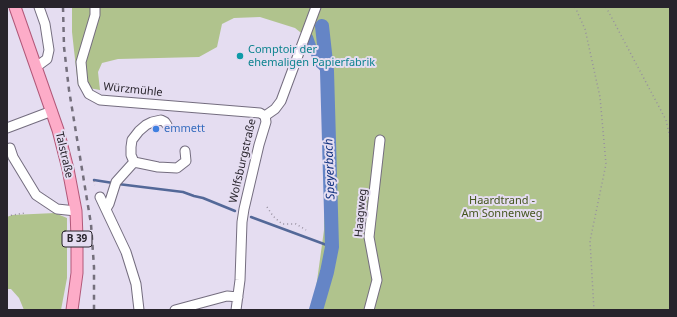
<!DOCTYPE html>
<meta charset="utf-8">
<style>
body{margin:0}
#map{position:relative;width:677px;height:317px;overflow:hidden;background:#e5ddf1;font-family:"Noto Sans",sans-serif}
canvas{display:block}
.frame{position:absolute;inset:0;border:8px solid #28242c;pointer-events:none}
</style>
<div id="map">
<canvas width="677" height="317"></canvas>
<div class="frame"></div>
</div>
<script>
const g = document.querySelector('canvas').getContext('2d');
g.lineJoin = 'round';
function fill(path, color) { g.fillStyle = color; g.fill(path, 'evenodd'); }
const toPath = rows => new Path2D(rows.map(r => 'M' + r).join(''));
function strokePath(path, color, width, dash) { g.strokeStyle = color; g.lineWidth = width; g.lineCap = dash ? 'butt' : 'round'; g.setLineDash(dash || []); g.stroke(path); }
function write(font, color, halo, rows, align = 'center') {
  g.font = font + ' "Noto Sans",sans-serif'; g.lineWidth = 4; g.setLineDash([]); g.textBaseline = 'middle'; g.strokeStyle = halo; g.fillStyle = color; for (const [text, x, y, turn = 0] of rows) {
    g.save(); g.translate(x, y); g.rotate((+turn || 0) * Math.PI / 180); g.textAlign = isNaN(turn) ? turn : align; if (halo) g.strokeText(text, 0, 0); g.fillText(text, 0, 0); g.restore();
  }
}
const green = toPath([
 [72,7,670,7,670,310,313,310,324,230,327,62,315,44,295,28,260,17,234,18,222,24,217,47,199,57,118,59,102,63,98,72,100,90,78,86,72,32],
 [55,213,67,218,67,278,61,310,24,310,19,298,11,289,7,289,7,217,12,215]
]);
const stream = toPath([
 [94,180,113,183],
 [118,184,183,192,194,196,203,198,235,211],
 [251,217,332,247]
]);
const canal = toPath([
 [309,37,318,63,327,71]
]);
const river = toPath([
 [316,310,327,272,332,247,327,71,322,26]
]);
const path = toPath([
 [575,7,585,29,600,97,606,164,590,241,594,310],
 [606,7,666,120,670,138],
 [94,181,95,185],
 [267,207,273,216,282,224,296,224,306,230],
 [7,216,25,213]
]);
const minor = toPath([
 [95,7,95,15,81,62,83,83,89,94,100,100,260,113,265,116],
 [36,67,47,59,49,50,45,24,39,7],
 [265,116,275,109,281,101,316,7],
 [7,128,52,111],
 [10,148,13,157,36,195,57,209,76,211],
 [134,162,131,155,131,147,132,140,139,131,146,125,152,122,161,120,165,122,167,125],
 [100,197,126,252,136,284,139,310],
 [106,209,109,204,116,182,134,162,158,167,177,168,186,161,185,151],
 [175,310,227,296,238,297],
 [236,310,240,280,242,222,244,209,259,145,266,122,265,116],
 [369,310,377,280,369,237,380,140]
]);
const major = toPath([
 [15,7,58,130,68,169,76,211,77,238,77,273,72,310]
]);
const rail = toPath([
 [63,7,64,47,69,90,91,224,94,267,94,310]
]);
const markers = [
 [240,56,4,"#0f9aa8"],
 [156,129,4,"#3f7fe0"]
];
const shields = [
 [77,239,30]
];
const shieldNames = [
 ["B 39",77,239]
];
const cultureNames = [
 ["Comptoir der",248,50],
 ["ehemaligen Papierfabrik",248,63]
];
const streetNames = [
 ["Würzmühle",133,90,6],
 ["Talstraße",64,155,77],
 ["Wolfsburgstraße",243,161,-77],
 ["Haagweg",361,213,-85]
];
const shopNames = [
 ["emmett",164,129]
];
const parkNames = [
 ["Haardtrand -",502,201],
 ["Am Sonnenweg",502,214]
];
const waterNames = [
 ["Speyerbach",330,169,-92]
];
fill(green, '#b0c38d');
strokePath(stream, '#536898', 2.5);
strokePath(canal, '#6585c6', 8);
strokePath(river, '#6585c6', 14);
strokePath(minor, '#746d7f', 11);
strokePath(major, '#b25879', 13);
strokePath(path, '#97909f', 1.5, [1, 3]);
strokePath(minor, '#fff', 9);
strokePath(major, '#fdacc8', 11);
strokePath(rail, '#746f7c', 2.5, [5, 5]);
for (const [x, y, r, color] of markers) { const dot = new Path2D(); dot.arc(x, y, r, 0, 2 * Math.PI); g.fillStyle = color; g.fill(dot); strokePath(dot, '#e5ddf1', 1.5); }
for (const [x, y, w] of shields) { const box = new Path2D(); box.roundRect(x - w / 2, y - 8, w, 16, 3); g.fillStyle = '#e5ddf1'; g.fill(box); strokePath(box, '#28242c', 1); }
write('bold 10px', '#28242c', null, shieldNames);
write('11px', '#0d838f', '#e5ddf1', cultureNames, 'left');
write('11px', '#28242c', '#e5ddf1', streetNames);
write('11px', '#366cbe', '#e5ddf1', shopNames, 'left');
write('11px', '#45561f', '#e5ddf1', parkNames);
write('italic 12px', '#123380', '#e5ddf1', waterNames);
</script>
